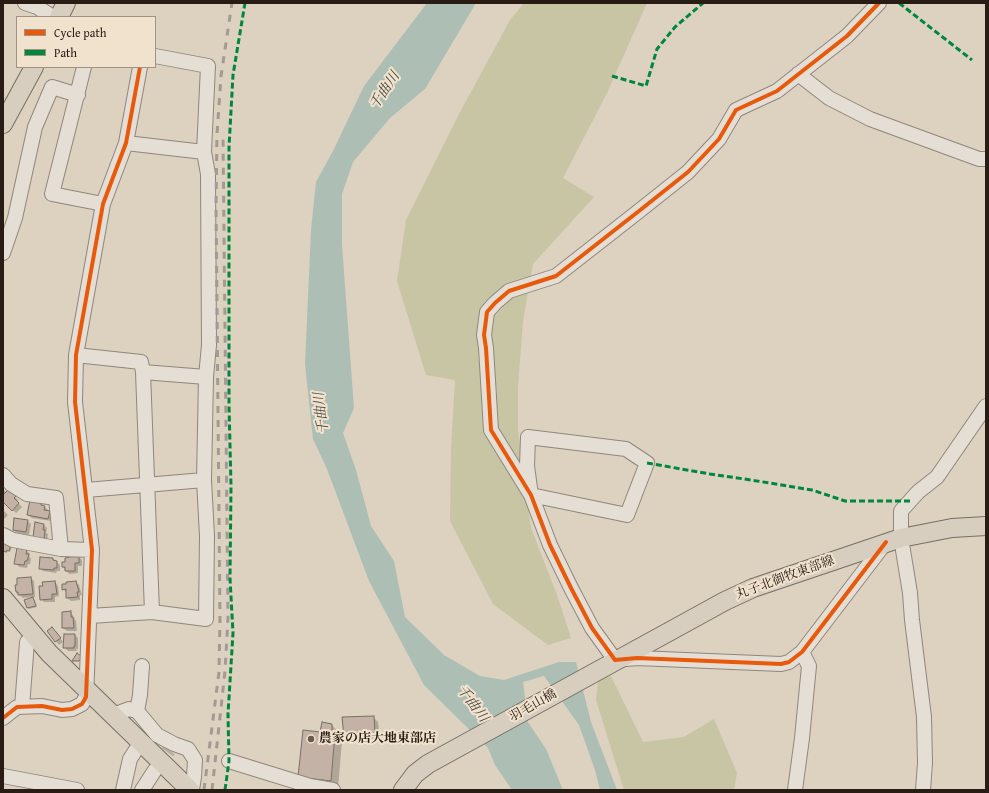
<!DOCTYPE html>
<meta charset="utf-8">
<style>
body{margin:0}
#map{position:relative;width:989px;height:793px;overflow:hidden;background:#ddd1bf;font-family:"Gentium Book Plus",serif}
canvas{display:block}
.frame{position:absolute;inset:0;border:4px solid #281c15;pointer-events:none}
.legend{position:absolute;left:16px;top:16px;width:140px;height:52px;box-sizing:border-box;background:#f1e2cd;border:1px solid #a19383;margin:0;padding:5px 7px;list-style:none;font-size:12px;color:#281c15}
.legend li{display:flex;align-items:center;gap:8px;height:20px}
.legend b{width:20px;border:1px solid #a19383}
</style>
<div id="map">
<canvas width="989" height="793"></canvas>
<div class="frame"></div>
<ul class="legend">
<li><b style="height:5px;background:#e8590c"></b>Cycle path</li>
<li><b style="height:5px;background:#00873e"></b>Path</li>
</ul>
</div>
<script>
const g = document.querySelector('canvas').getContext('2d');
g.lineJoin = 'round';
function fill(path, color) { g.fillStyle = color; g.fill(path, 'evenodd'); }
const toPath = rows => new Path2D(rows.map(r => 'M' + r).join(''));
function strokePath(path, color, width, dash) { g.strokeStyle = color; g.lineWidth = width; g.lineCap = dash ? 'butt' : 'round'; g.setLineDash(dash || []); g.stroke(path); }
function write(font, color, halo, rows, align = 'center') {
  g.font = font + ' "Gentium Book Plus","Noto Serif JP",serif'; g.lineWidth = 4; g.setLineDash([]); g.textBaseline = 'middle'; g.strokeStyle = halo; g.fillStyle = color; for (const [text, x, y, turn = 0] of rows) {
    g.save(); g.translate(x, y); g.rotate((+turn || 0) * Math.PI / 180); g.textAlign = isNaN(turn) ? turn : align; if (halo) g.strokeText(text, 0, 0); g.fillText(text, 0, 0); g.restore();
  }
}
const green = toPath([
 [524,3,647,3,607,93,563,178,594,197,533,264,523,321,518,386,518,430,531,528,557,595,571,638,548,645,493,604,450,521,451,450,455,380,426,375,397,281,406,220,459,114,510,20],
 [611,676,643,742,684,737,714,719,737,773,734,790,624,790,596,700,598,680]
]);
const water = toPath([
 [427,3,476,3,425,89,390,118,353,162,342,194,342,245,354,408,343,433,356,470,371,526,394,561,405,617,444,655,480,676,504,680,559,662,576,662,591,722,617,790,600,790,595,770,579,725,544,676,523,682,528,722,546,749,563,790,512,790,495,765,488,748,424,685,369,581,327,469,313,439,305,364,311,230,316,182,333,151,364,86]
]);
const shadow = toPath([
 [3,489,7,493,11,493,18,500,17,502,22,507,16,513,3,501],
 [41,503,53,515,51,521,32,518,28,515],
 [3,510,8,515,3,520],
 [27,521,31,524,29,535,17,533,14,530],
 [44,525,47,528,46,533,48,534,47,542,37,540],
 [3,542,12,547,10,552,8,551,7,553,3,551],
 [26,550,30,554,29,556,31,559,30,564,28,564,27,568,19,567,16,563],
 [78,556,82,560,82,566,78,566,78,573,69,574,63,567],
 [53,559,60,565,60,571,57,571,56,573,43,571,40,568],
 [31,578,34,581,35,597,32,597,34,599,37,607,29,609,28,608,32,597,23,598,16,592],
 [55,582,58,586,59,596,55,597,55,602,44,602,41,599],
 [76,582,79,585,82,595,80,595,80,600,71,601,67,598,67,593,63,589],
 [71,612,76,621,77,631,67,631,63,628],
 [48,631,55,631,63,642,59,645],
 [75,635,78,638,78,649,76,649,77,651,68,651,64,647],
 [373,717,378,722,380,738,350,741,345,736],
 [331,724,338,732,338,737,342,741,338,788,306,784,321,733]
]);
const building = toPath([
 [8,490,16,496,14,498,19,503,12,511,3,502,3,495,8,490],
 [30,500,41,502,41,505,45,506,44,510,50,511,48,519,27,515,30,500],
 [14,518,28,520,26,532,13,530,14,518],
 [35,522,44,524,43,530,45,530,44,539,33,537,35,522],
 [3,541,11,545,9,551,7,550,6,552,3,551,3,541],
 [17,548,27,550,26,554,29,554,27,561,25,561,24,565,14,564,17,548],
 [79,555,79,563,75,563,75,571,65,571,65,567,62,567,62,562,65,562,65,558,79,555],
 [40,557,53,558,53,560,57,561,57,568,54,568,54,570,39,569,40,557],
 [31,577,33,594,18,595,18,592,16,592,15,585,17,585,17,578,31,577],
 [55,581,57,594,52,594,52,599,40,600,39,586,43,586,42,582,55,581],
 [76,581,79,592,77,592,78,597,66,598,66,589,62,590,62,584,66,584,66,582,76,581],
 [33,597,36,606,27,608,24,600,33,597],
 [71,611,71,617,73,617,74,628,62,628,62,612,71,611],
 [52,627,61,638,55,642,47,631,52,627],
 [64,634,75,634,75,646,74,646,74,648,63,648,64,634],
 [77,653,82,657,79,661,72,661,77,653],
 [374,716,375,733,344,737,342,717,374,716],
 [322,722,332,724,332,733,335,733,331,781,298,777,303,730,320,732,322,722]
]);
const minorTunnel = toPath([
 [155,769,169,750]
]);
const minor = toPath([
 [25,3,37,7,53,17],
 [879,3,847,36,777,91,736,110,719,139,688,172,639,211,556,276,509,291,495,303,487,312,484,335,486,348,491,430,531,495,550,545,571,588,592,628,615,660,637,658,781,664,789,662,802,652,886,542],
 [84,67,52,194,103,204],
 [798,74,829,98,870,119,979,159,986,159],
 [126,143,204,152,208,66,155,56],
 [3,253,15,218,35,127,52,87,78,95],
 [76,355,141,362,143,372,152,612],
 [143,372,206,377],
 [528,437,626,449,647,463,627,515,531,495,527,466,528,437],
 [3,475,11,484,27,494,56,498,61,549],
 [86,490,204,480],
 [3,535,13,540,61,549,92,550],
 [90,616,152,612,206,619,207,536,204,480,206,377,209,345,208,174,204,152],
 [22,707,27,642],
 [137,711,140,695,142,666],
 [113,715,129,709,137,711,157,735,174,744,188,749,195,760,194,777,192,790],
 [3,718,17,707,42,706,62,710,72,709,82,704,86,697,92,550,75,402,76,355,103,204,126,143,140,67],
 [229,761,310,786,333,790],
 [3,776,77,790],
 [123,790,130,759,141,742],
 [142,790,155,770],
 [795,790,802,738,809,666,802,652],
 [923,790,925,763,924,717,912,620,910,593,901,538,901,511,918,492,937,477,986,406]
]);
const major = toPath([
 [59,17,66,3],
 [3,124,34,67],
 [3,598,49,653,190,790],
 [403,790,415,774,428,764,725,601,753,588,901,538,952,528,986,526]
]);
const rail = toPath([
 [204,790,219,672,220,619,216,205,217,134,221,76,232,3],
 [212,790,225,671,228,618,223,136]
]);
const quiet = toPath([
 [899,3,972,60],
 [612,76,646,86,657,49,675,27,703,3],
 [647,463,710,474,751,480,812,490,845,501,910,501],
 [225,790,229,761,228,714,233,633,230,578,231,486,229,405,229,147,233,75,245,3]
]);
const cycleway = toPath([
 [879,3,847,36,777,91,736,110,719,139,688,172,639,211,556,276,509,291,495,303,487,312,484,335,486,348,491,430,531,495,550,545,571,588,592,628,615,660,637,658,781,664,789,662,802,652,886,542],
 [3,718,17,707,42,706,62,710,72,709,82,704,86,697,92,550,75,402,76,355,103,204,126,143,140,67]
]);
const markers = [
 [311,739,4,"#675b50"]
];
const streetNames = [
 ["丸子北御牧東部線",785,578,-20],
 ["羽毛山橋",533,706,-29]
];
const poiNames = [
 ["農家の店大地東部店",319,739]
];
const waterNames = [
 ["千曲川",385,91,-56],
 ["千曲川",322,413,-97],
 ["千曲川",472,704,53]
];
fill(green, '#c7c5a4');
fill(water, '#adbfb4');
fill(shadow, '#0003');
fill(building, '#c5b2a7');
strokePath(building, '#766f65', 1);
strokePath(minorTunnel, '#b9ad9d', 14, [14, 7]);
strokePath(minor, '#8f877c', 16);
strokePath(major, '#766f65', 20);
strokePath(minor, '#e4ded5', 14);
strokePath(major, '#d8cec0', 18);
strokePath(rail, '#a29b94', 3, [7, 7]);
strokePath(quiet, '#00873e', 3, [6, 3]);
strokePath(cycleway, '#e8590c', 4);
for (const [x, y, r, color] of markers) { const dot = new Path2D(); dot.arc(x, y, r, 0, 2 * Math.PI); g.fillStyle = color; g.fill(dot); strokePath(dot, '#f1e2cd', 1.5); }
write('13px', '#281c15', '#f1e2cd', streetNames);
write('bold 13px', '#281c15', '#f1e2cd', poiNames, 'left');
write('italic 14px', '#4a4a44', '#f1e2cd', waterNames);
</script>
